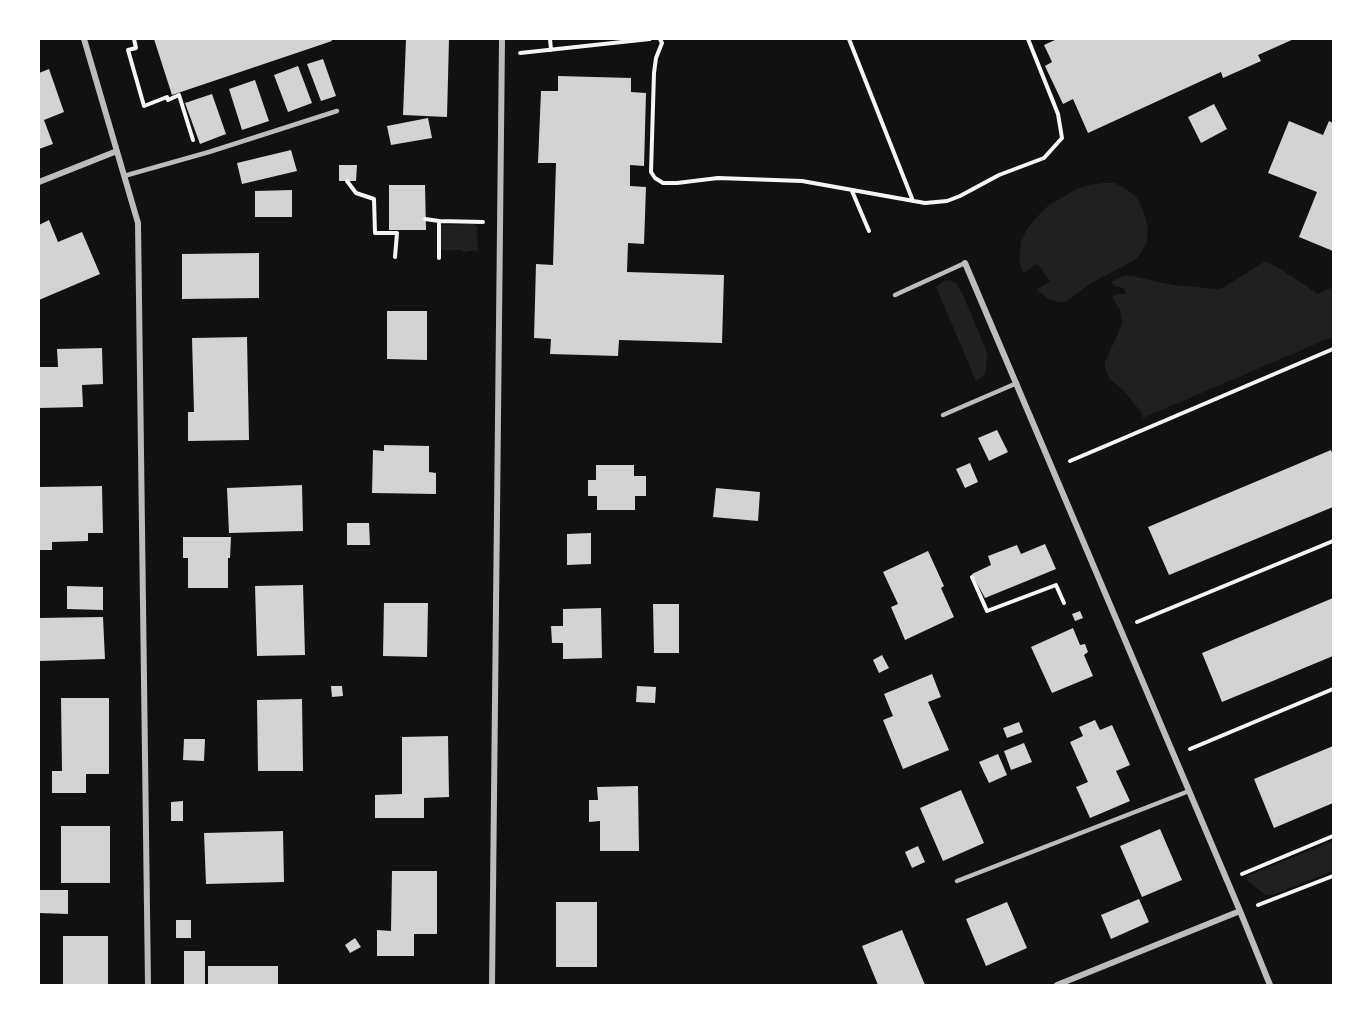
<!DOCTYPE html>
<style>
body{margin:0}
#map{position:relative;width:1372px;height:1024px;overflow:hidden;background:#111;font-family:"PT Sans",sans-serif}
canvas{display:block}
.frame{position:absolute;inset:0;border:40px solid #fff;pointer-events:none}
</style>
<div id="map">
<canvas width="1372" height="1024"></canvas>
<div class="frame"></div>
</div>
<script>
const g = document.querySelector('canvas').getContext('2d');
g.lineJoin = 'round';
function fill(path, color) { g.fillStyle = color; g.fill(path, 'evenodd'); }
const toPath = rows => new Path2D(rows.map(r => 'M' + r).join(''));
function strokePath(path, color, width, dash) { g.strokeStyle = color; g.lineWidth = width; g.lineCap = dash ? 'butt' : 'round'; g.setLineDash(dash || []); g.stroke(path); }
const green = toPath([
 [1104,183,1114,183,1126,189,1137,197,1143,210,1148,227,1147,241,1142,252,1135,260,1091,283,1070,299,1064,302,1057,302,1047,298,1038,291,1038,289,1050,281,1041,268,1036,264,1024,273,1021,267,1019,260,1021,241,1026,231,1033,221,1049,205,1077,189,1088,185],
 [473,224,477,227,478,250,464,252,461,250,441,250,441,225],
 [1264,262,1270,263,1282,270,1318,294,1333,287,1332,337,1143,418,1141,412,1124,391,1110,379,1105,368,1105,362,1119,331,1122,323,1120,310,1112,297,1118,294,1126,294,1124,288,1114,286,1111,282,1123,276,1132,276,1173,285,1217,289,1224,287],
 [950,280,957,284,963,295,987,352,986,368,984,375,976,381,936,287,944,281],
 [1333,841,1333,871,1272,895,1266,895,1247,881,1247,877,1250,875]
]);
const building = toPath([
 [154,39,331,39,332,41,172,95],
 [406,39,449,39,447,117,403,115],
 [1057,39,1294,39,1258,55,1261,61,1223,78,1221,72,1088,133,1073,99,1063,104,1045,66,1052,62,1044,45],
 [323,59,336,96,321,101,307,64],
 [298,66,312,103,288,112,274,75],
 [49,69,64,112,44,120,53,144,39,149,39,73],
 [558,76,631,78,631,92,646,93,644,166,630,165,630,186,646,187,644,244,628,243,627,272,724,275,722,343,619,340,618,356,550,354,551,339,534,338,536,264,553,265,556,163,538,163,541,91,558,91],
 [255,80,269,121,242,130,229,89],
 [212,94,226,134,200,144,185,103],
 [1214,104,1227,129,1201,143,1188,117],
 [428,118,432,138,391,145,387,126],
 [1289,121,1323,135,1329,121,1333,123,1333,251,1299,237,1317,192,1268,173],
 [291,150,297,171,242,184,237,163],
 [339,165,357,165,356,181,339,181],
 [389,185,425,185,426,230,389,230],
 [292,190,292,217,255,217,255,191],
 [49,220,58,242,82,232,100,274,39,300,39,225],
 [259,253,259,298,182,299,182,254],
 [387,311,427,311,427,360,387,359],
 [247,337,249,440,188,441,188,412,194,412,192,338],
 [102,348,103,384,82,385,83,407,39,408,39,367,58,367,57,349],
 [997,430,1008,452,989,461,978,438],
 [384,445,429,446,429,472,436,473,436,494,372,493,373,450,384,451],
 [1331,450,1333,456,1333,507,1169,575,1148,527],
 [970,463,978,482,965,488,956,469],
 [596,465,634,465,634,476,646,476,646,496,635,496,635,510,597,510,597,496,588,496,588,480,596,480],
 [302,485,303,531,229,533,227,488],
 [102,486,103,533,88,533,88,541,52,542,52,550,39,550,39,487],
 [716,488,760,492,758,521,713,517],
 [347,523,369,523,370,545,347,545],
 [591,533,591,564,567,565,567,534],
 [183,537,231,537,230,558,228,558,228,588,188,588,188,558,183,558],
 [1045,544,1056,569,985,598,972,574,991,565,988,556,1017,545,1021,554],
 [928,551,944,586,941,588,954,617,905,640,891,607,898,604,883,572],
 [303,585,305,655,257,656,255,586],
 [67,586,103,587,103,610,67,609],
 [1333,598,1333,656,1222,702,1202,653],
 [384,603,428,603,427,657,383,656],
 [653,604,679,604,679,653,654,653],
 [601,608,602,658,563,659,563,643,552,643,551,626,563,626,563,609],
 [1080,611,1083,618,1075,621,1072,614],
 [103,617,105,659,39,661,39,618],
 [1073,628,1080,645,1085,644,1088,652,1084,655,1093,676,1052,693,1031,647],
 [882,655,889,668,879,673,873,660],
 [932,674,941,697,928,702,949,750,903,769,883,720,893,716,884,694],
 [331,686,342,686,343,696,332,697],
 [637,686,656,687,655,703,636,702],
 [61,698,109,698,109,774,86,774,86,793,52,793,52,771,62,771],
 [302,699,303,771,258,771,257,700],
 [1095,720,1100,730,1112,725,1130,765,1116,771,1130,801,1090,818,1076,787,1088,782,1070,742,1083,736,1079,727],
 [1019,722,1023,732,1007,738,1003,728],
 [448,736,449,797,424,798,424,818,375,818,375,795,402,794,402,737],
 [184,739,205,739,204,761,183,760],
 [1024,743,1032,762,1011,770,1004,751],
 [1333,746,1333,803,1274,828,1254,779],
 [998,754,1007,775,989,783,979,762],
 [638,786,639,851,600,851,600,821,589,822,589,800,598,800,597,787],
 [961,790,984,843,943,861,920,808],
 [183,801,183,821,171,821,171,802],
 [61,826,110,826,110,883,61,883],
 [1160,829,1182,880,1142,897,1120,846],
 [283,831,284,882,206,884,204,833],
 [918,846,925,862,912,868,905,852],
 [392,871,437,871,437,934,414,934,414,956,377,956,377,930,391,931],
 [39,890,68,890,68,914,39,913],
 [1139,899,1149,922,1111,939,1101,915],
 [556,902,597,902,597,967,556,967],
 [1007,902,1027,948,986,966,966,919],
 [176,920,191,920,191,938,176,938],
 [902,930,925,985,878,985,862,946],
 [63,936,108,936,108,985,63,985],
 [355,938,361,947,350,953,345,945],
 [184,951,205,951,205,985,184,985],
 [208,966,278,966,278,985,208,985]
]);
const path = toPath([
 [134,39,136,48,128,50,144,106,167,97,168,100,179,95,193,140],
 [550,39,551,50],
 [660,39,662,43,656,58,654,73,651,172,655,178,663,183,677,183,718,178,802,181,925,203,947,201,960,196,999,175,1044,158,1062,138,1058,114,1028,39],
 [849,39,913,201],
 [520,53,650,39],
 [347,181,356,193,374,199,375,233,397,233,395,257],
 [852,191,869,231],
 [425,219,439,221],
 [439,258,439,221,483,222],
 [1070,461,1333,349],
 [972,577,987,611,1056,585,1064,603],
 [1137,622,1333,541],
 [1190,749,1333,689],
 [1242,874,1333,836],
 [1258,905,1333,876]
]);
const service = toPath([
 [124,176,209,152,337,111],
 [895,295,965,263],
 [943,415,1017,383],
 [957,881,1189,791]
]);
const minor = toPath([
 [84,39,138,223,148,985],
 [39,182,117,151],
 [965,263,1240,911,1270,985],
 [492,985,502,39],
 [1057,985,1240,911]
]);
fill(green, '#202020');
fill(building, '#d3d3d3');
strokePath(path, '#f5f5f5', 4);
strokePath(service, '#bcbcbc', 4.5);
strokePath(minor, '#bcbcbc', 6);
</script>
